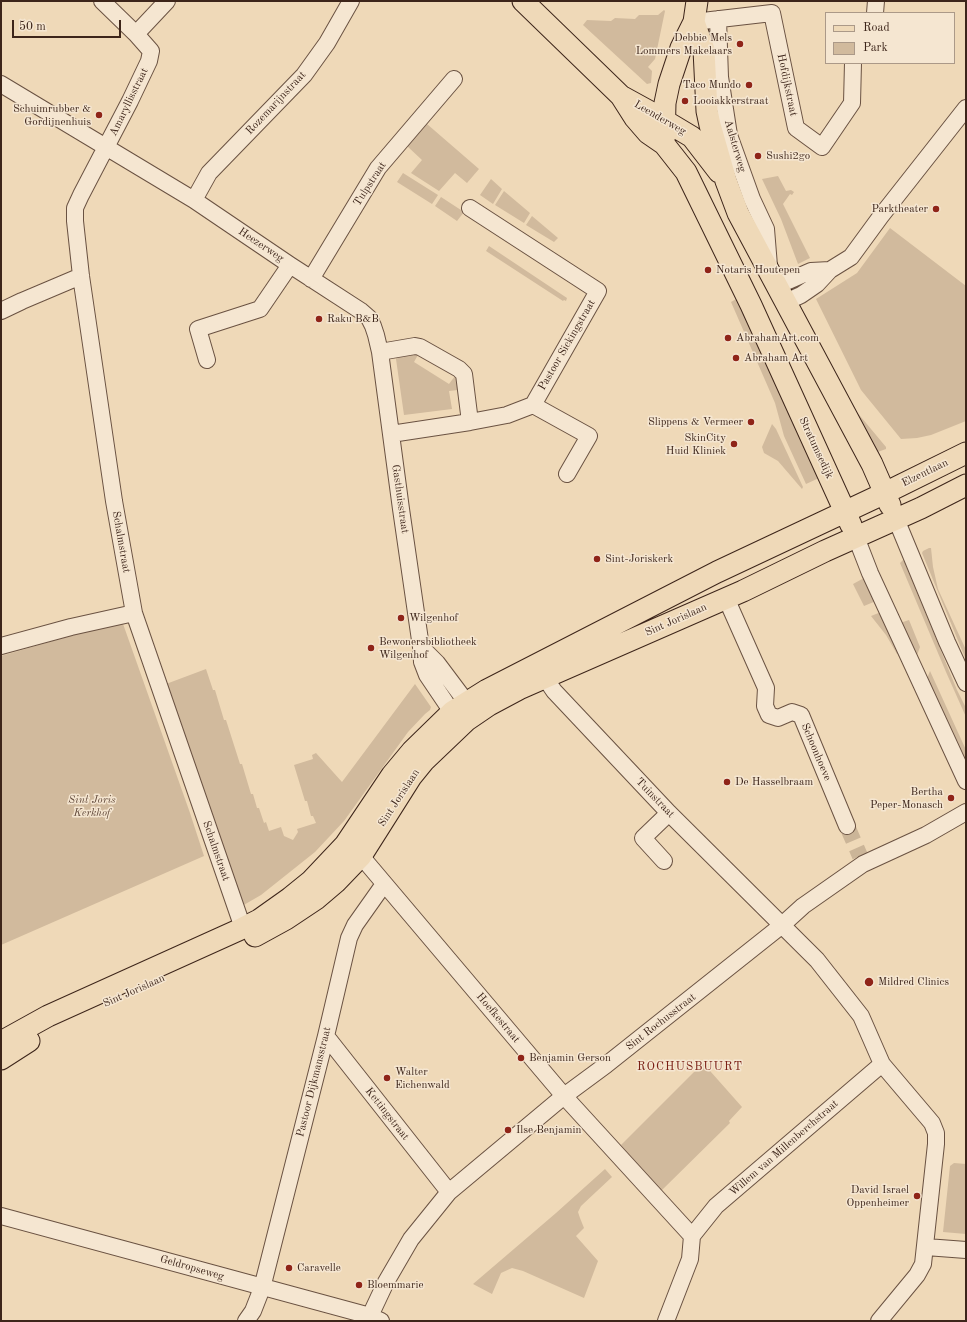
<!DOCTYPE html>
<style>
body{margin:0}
#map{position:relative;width:967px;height:1322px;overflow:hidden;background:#efd9b8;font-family:"Old Standard TT",serif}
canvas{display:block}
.frame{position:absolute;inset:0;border:2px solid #3d251a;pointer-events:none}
.legend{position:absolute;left:825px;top:12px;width:130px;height:52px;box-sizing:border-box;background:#f5e6d1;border:1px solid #ab9988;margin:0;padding:5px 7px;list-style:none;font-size:12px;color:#3d251a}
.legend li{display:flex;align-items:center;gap:8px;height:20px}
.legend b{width:20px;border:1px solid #ab9988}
.scale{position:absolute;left:12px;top:20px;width:109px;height:18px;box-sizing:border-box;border:2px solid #3d251a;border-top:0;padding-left:5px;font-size:12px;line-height:14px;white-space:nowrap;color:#3d251a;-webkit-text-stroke:3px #f5e6d1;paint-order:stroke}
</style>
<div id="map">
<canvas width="967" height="1322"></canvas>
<div class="frame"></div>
<ul class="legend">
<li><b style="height:5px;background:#efd9b8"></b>Road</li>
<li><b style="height:11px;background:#d1ba9d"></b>Park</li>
</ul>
<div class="scale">50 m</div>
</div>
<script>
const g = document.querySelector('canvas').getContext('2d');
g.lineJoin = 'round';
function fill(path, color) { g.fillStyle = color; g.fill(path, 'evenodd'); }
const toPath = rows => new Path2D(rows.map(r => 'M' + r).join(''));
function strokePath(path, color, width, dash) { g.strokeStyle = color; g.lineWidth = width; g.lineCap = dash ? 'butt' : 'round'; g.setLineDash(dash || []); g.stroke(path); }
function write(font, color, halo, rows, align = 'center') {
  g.font = font + ' "Old Standard TT",serif'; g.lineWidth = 3; g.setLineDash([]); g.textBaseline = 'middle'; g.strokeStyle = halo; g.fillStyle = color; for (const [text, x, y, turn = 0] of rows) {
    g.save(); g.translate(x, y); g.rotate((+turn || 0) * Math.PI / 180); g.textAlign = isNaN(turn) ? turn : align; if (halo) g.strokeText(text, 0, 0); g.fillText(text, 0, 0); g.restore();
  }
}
const green = toPath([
 [664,10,665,11,655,59,648,67,652,71,651,83,647,84,583,25,587,20,611,21,615,18,635,19,639,15,658,15],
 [427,124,479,169,467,183,455,173,439,191,411,173,422,160,407,146],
 [403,173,438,195,432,204,397,182],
 [778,176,786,191,791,190,794,192,792,195,790,194,783,204,810,258,798,264,781,219,762,179],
 [491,179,502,189,493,204,480,195],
 [504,191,530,213,524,223,495,205],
 [441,197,464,212,457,221,435,206],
 [532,216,558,238,554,242,526,225],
 [890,228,966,286,966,421,931,435,917,438,901,439,861,390,816,299,857,273],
 [489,246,567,298,566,301,564,300,563,301,486,251],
 [738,298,819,478,806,484,784,436,775,403,731,302],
 [419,353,414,362,449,384,455,376,456,377,458,390,449,391,452,409,404,415,396,359,399,354],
 [850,401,856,411,886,447,886,449,875,453],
 [772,424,776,429,803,487,802,489,778,461,764,453,762,447],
 [929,548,931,548,933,567,938,589,966,650,966,660,922,553,923,551],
 [903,560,904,561,957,690,966,708,966,717,946,672,900,563],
 [864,578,876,601,864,606,853,584],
 [881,612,899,653,897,654,886,635,871,616],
 [909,620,920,647,916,658,900,623],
 [122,621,190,813,204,856,1,945,1,656],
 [206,669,213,690,215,690,224,720,226,720,240,764,242,764,251,794,253,794,257,808,259,808,264,823,266,822,269,831,281,827,284,836,293,840,298,832,297,829,316,823,313,816,311,816,307,801,305,801,294,765,313,759,312,755,316,753,342,782,415,684,431,707,430,710,425,714,408,732,344,821,315,852,261,895,242,906,166,684],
 [930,671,966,750,966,766,926,681],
 [703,1063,742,1107,729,1121,730,1123,661,1191,621,1145],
 [954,1163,966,1164,966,1234,943,1232,950,1166],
 [605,1169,612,1177,581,1206,578,1212,580,1218,584,1228,576,1236,598,1261,584,1298,523,1271,512,1268,501,1273,492,1294,473,1284,556,1213]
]);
const minorTunnel = toPath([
 [847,826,860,856]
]);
const minor = toPath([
 [102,1,136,34],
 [167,1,136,34,151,51,149,61,130,101,81,195,75,208,75,221,81,276,114,501,134,613,243,928],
 [875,13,876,1],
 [718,19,720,77,729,135,752,199,766,229,769,266],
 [694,22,772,13,796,128,822,147,852,103,853,63],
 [1,84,194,200,290,265,361,311,369,318,373,326,376,335,380,352,401,509,421,647,422,662,427,675,452,712,467,720,467,703,437,663,421,647],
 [194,200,209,173,304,75,327,43,351,1],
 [311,279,378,168,454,79],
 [777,286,811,271,830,270],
 [786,302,801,295,817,284,830,270,851,257,881,216,966,108],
 [1,311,22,301,81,276],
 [380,352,415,346,420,347,459,369,464,374,470,422],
 [207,360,198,329,260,309,290,265],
 [533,405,589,436,567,474],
 [391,434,470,422,507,415,533,405,598,291,470,208],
 [896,519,947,642,966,683],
 [856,537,870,573,966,781],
 [726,598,766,688,765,706,769,715,778,718,792,712,801,715,847,826],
 [1,646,71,627,134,613],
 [539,669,554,691,669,813,817,960,861,1016,882,1064,932,1123,936,1133,936,1144,923,1264,917,1275,879,1321],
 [361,856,564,1096,692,1236,690,1259,666,1321],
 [664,861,643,838,669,813],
 [326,1036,449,1192],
 [1,1216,370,1316,381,1321],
 [692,1236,716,1206,882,1064],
 [926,1247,966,1250],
 [370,1316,386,1282,411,1239,449,1192,564,1096,606,1065,781,926,803,906,863,864,926,835,966,812],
 [246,1321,253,1311,262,1288,326,1036,349,938,355,925,384,884]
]);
const major = toPath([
 [523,1,621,96,635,118,648,133,664,144],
 [697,1,694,22,681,48,669,84,665,103,664,144,686,172,751,305,851,525],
 [694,22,704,50,707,111,710,125,726,181,738,213,872,464,890,505],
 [621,96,652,113,692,137,719,172],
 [255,936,286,919,316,899,336,882,361,856,411,777,424,761,467,720,489,705,519,689,743,591,825,551,921,508,966,485],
 [1,1042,48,1016,243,928,259,920,290,898,311,881,345,845,392,775,412,751,452,712,487,690,717,572,885,493,966,453],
 [1,1059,29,1041]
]);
const markers = [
 [740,44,4,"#8f2418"],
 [749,85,4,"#8f2418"],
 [685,101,4,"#8f2418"],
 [99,115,4,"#8f2418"],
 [758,156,4,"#8f2418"],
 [936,209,4,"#8f2418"],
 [708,270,4,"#8f2418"],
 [319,319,4,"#8f2418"],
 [728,338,4,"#8f2418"],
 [736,358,4,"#8f2418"],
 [751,422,4,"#8f2418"],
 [734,444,4,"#8f2418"],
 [597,559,4,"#8f2418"],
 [401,618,4,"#8f2418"],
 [371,648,4,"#8f2418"],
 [727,782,4,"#8f2418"],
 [951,798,4,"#8f2418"],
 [869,982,5,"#8f2418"],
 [521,1058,4,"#8f2418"],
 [387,1078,4,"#8f2418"],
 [508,1130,4,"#8f2418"],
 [917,1196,4,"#8f2418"],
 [289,1268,4,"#8f2418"],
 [359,1285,4,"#8f2418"]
];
const poiNames = [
 ["Debbie Mels",732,38,"right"],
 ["Lommers Makelaars",732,51,"right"],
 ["Taco Mundo",741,85,"right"],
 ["Looiakkerstraat",693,101],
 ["Schuimrubber &",91,109,"right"],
 ["Gordijnenhuis",91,122,"right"],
 ["Sushi2go",766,156],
 ["Parktheater",928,209,"right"],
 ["Notaris Houtepen",716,270],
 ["Raku B&B",327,319],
 ["AbrahamArt.com",736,338],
 ["Abraham Art",744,358],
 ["Slippens & Vermeer",743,422,"right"],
 ["SkinCity",726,438,"right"],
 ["Huid Kliniek",726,451,"right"],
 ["Sint-Joriskerk",605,559],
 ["Wilgenhof",409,618],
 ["Bewonersbibliotheek",379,642],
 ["Wilgenhof",379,655],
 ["De Hasselbraam",735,782],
 ["Bertha",943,792,"right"],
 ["Peper-Monasch",943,805,"right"],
 ["Mildred Clinics",878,982],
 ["Benjamin Gerson",529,1058],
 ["Walter",395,1072],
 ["Eichenwald",395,1085],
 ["Ilse Benjamin",516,1130],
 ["David Israel",909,1190,"right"],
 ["Oppenheimer",909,1203,"right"],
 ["Caravelle",297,1268],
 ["Bloemmarie",367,1285]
];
const streetNames = [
 ["Hofdijkstraat",787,85,78],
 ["Amaryllisstraat",129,102,-64],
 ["Rozemarijnstraat",276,103,-47],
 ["Leenderweg",660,118,30],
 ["Aalsterweg",735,146,74],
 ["Tulpstraat",370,184,-57],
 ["Heezerweg",261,245,34],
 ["Pastoor Sickingstraat",567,345,-60],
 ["Stratumsedijk",816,448,65],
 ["Elzentlaan",925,473,-26],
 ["Gasthuisstraat",400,499,82],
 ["Schalmstraat",121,542,80],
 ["Sint Jorislaan",676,620,-24],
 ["Schoonhoeve",816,752,67],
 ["Sint Jorislaan",399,798,-57],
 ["Tuinstraat",655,798,46],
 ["Schalmstraat",216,851,71],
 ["Sint Jorislaan",134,991,-24],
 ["Hoefkestraat",498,1018,50],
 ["Sint Rochusstraat",661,1022,-38],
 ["Pastoor Dijkmansstraat",314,1082,-76],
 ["Kettingstraat",387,1114,52],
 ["Willem van Millenberchstraat",784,1148,-41],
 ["Geldropseweg",192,1268,16]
];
const parkNames = [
 ["Sint Joris",92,800],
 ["Kerkhof",92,813]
];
const neighbourhoodNames = [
 ["ROCHUSBUURT",690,1067]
];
fill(green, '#d1ba9d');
strokePath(minorTunnel, '#cbb598', 16, [16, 8]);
strokePath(minor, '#6a5242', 18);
strokePath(major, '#3d251a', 23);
strokePath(minor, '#f5e6d1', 16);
strokePath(major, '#efd9b8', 21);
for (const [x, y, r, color] of markers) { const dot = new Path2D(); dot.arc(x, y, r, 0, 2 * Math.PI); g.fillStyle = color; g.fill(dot); strokePath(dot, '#f5e6d1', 1.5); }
write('11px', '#3d251a', '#f5e6d1', poiNames, 'left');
write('11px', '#3d251a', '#f5e6d1', streetNames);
write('italic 11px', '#624a3b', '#f5e6d1', parkNames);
g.letterSpacing = '1px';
write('12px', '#7a1f14', '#f5e6d1', neighbourhoodNames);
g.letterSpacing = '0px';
</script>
